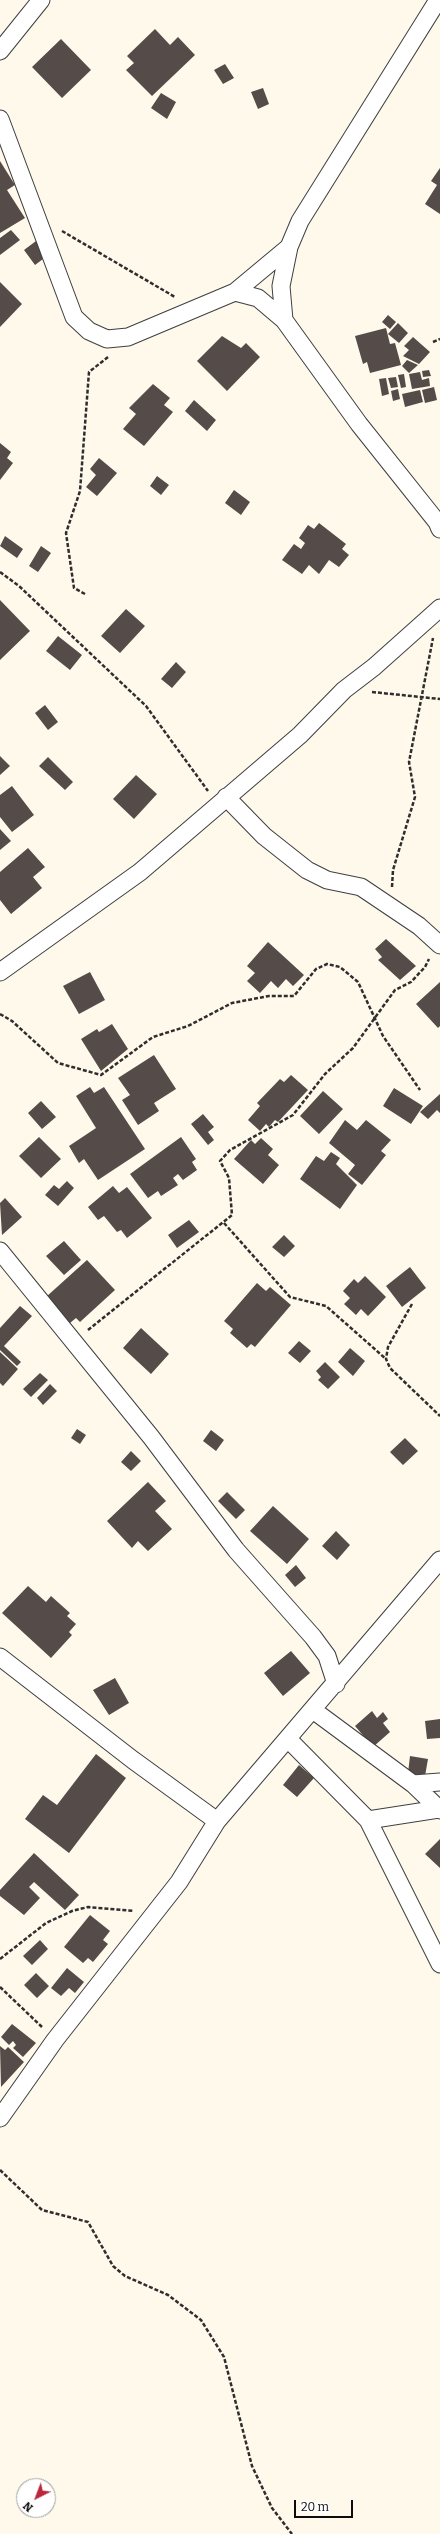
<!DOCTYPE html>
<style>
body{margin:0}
#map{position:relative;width:440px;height:2534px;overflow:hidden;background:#fff9ec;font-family:Bitter,serif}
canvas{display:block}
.north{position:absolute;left:16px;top:2478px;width:40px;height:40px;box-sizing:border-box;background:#fff;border:1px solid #9e9e9e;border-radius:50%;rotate:222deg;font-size:11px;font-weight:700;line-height:16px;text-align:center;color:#0c0c0c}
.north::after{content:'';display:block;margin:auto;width:14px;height:18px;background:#ba263c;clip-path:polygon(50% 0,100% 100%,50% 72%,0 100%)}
.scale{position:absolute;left:294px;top:2500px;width:59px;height:18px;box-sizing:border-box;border:2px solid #0c0c0c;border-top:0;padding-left:5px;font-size:12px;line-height:14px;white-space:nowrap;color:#0c0c0c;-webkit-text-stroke:3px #fff;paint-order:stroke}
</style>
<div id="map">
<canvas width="440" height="2534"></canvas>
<div class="north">N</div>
<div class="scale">20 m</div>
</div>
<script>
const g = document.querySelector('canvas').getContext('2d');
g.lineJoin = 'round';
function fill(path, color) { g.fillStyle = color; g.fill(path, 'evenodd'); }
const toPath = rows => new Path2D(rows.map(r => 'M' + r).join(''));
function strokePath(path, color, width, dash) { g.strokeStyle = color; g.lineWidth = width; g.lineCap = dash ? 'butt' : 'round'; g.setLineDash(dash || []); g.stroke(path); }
const building = toPath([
 [155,29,170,45,178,37,195,55,152,96,126,70,134,63,127,56],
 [61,39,91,70,62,98,32,67],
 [225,64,234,78,223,84,214,70],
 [263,88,269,104,258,109,251,92],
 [161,93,176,102,167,119,151,108],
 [0,161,15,185,7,190,25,218,0,233],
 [440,168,440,214,425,204,437,185,431,181],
 [11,230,20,240,0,255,0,238],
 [36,241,47,256,35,265,24,250],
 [0,282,22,304,0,327],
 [388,315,396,322,390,329,382,322],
 [398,323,408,333,399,343,388,334],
 [386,328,390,344,395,343,401,365,370,373,367,362,363,364,355,336],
 [222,336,241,348,246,343,260,357,227,391,197,361],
 [413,337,430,352,419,364,403,356,409,350,404,346],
 [407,360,418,365,409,373,402,366],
 [429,370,431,376,423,377,422,371],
 [420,372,422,380,429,378,430,386,412,389,409,374],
 [404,374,406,387,401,388,398,375],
 [396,377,398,387,391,388,388,378],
 [386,378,389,394,382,396,379,379],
 [153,384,170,398,164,405,173,412,144,446,123,429,136,414,129,408],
 [434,387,437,400,425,403,422,390],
 [398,389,400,399,393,401,391,391],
 [420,390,423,402,405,407,402,394],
 [194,400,216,420,207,431,185,411],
 [0,443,11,452,7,458,13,463,0,480],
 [99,458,117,473,97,496,86,487,96,475,90,469],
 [157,476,169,485,161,495,150,486],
 [234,490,250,502,241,515,225,503],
 [319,523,346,544,342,549,349,555,339,567,329,560,319,574,309,565,302,574,282,560,294,544,301,549,305,543,299,538,308,525,314,529],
 [5,536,23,549,17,558,0,546],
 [41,546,51,553,38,572,29,566],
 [0,600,30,631,0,660],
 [126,609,145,626,120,653,101,636],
 [58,636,82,655,70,670,46,651],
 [176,662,186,672,172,688,161,679],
 [45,705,58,722,48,730,35,713],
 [0,756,10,766,0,775],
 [48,757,73,782,65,790,39,766],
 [136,775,157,794,134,819,113,799],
 [12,786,34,815,12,832,0,817,0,795],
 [0,829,11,841,0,850],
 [28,848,45,867,33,877,42,888,11,914,0,900,0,872],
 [386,939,416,966,400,980,378,960,382,957,375,949],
 [268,942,304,975,293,986,286,979,278,988,271,981,260,993,247,981,255,973,247,966],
 [90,972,105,1000,79,1014,63,986],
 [440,982,440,1026,438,1028,416,1004],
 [112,1024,128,1049,101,1071,81,1039,97,1029,99,1032],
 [154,1055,176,1089,154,1103,159,1111,138,1125,122,1100,130,1095,118,1078],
 [291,1075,308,1090,278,1122,275,1120,269,1127,266,1124,260,1131,248,1120,260,1106,257,1103,280,1079,284,1082],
 [90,1087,94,1093,104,1087,145,1149,98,1180,84,1159,79,1163,69,1146,96,1128,76,1096],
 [394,1088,423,1106,411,1124,383,1106],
 [323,1091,343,1109,319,1134,300,1116],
 [440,1094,440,1113,437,1110,428,1119,420,1112],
 [41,1101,56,1117,42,1129,28,1113],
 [203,1114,214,1127,208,1132,214,1140,208,1145,191,1124],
 [345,1120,357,1130,366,1120,391,1140,381,1151,386,1155,362,1185,348,1174,355,1165,329,1143],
 [39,1137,61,1159,41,1178,19,1156],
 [181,1137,196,1159,192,1162,197,1170,183,1180,178,1174,173,1178,178,1185,161,1196,158,1191,148,1198,130,1174],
 [261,1138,273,1149,268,1155,279,1165,263,1184,234,1159,251,1140,255,1144],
 [331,1152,340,1158,336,1164,357,1185,340,1209,300,1179,316,1156,324,1161],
 [67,1181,74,1188,58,1206,45,1195,54,1185,59,1189],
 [113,1186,119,1193,127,1187,152,1218,127,1238,121,1230,117,1232,104,1216,98,1220,88,1207],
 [5,1198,22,1217,2,1235,0,1203],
 [189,1220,199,1232,177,1248,168,1235],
 [284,1235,295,1246,284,1257,272,1247],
 [64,1241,81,1260,64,1275,46,1256],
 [87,1260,115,1290,80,1322,76,1318,70,1323,46,1297],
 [410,1267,426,1288,402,1307,386,1286],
 [365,1276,386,1297,368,1316,361,1309,356,1315,344,1304,350,1298,343,1291,354,1279,358,1283],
 [257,1283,266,1291,270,1287,291,1305,255,1347,251,1344,247,1348,230,1333,233,1329,224,1321],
 [20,1306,32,1316,4,1346,21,1362,17,1366,0,1350,0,1328],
 [141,1328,169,1354,151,1374,123,1348],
 [299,1341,311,1351,300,1363,288,1353],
 [350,1348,365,1361,353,1376,338,1362],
 [0,1352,18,1369,3,1386,0,1383],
 [325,1362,340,1377,328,1389,318,1380,321,1377,316,1371],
 [40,1373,48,1380,31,1397,23,1389],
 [50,1384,57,1391,43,1405,37,1398],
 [77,1429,86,1435,80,1444,71,1438],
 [211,1430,224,1440,216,1451,203,1441],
 [405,1438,418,1451,403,1465,390,1452],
 [131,1451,141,1461,131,1471,121,1462],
 [148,1482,166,1501,155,1511,172,1529,148,1551,138,1541,132,1548,107,1521],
 [227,1492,245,1510,236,1519,218,1501],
 [273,1506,309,1539,287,1564,250,1531],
 [336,1531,350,1545,337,1560,322,1546],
 [296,1565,306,1578,295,1587,285,1575],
 [28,1586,46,1602,51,1596,70,1613,67,1616,76,1624,69,1632,72,1635,51,1658,2,1613],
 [291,1651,310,1673,283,1696,264,1673],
 [115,1678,129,1703,109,1715,93,1690],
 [372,1711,377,1718,383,1712,388,1719,383,1723,390,1732,373,1747,355,1726],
 [440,1719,440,1738,427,1739,425,1721],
 [96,1754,126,1778,69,1853,25,1819,43,1795,57,1805],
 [410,1756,428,1759,425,1776,408,1773],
 [299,1765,314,1778,297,1797,283,1785],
 [440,1839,440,1868,425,1854],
 [34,1853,79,1895,65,1910,34,1882,29,1887,40,1898,24,1915,0,1896,0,1890],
 [90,1915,110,1931,103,1940,108,1944,93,1962,88,1958,83,1963,64,1947],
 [40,1940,48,1949,32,1965,23,1956],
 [67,1968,84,1982,75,1993,69,1988,61,1996,51,1988],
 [36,1973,49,1986,37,1998,24,1985],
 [12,2024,36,2043,23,2057,13,2048,16,2045,13,2041,9,2045,1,2037],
 [0,2046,5,2050,8,2047,24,2062,1,2087]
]);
const path = toPath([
 [62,231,175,297],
 [433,342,440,339],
 [0,572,19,586,146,706,208,791],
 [85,594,74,588,66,533,80,491,89,372,108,357],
 [372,692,440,699],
 [392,887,393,870,415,797,409,762,433,638],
 [0,1014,12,1021,58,1063,101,1075,153,1037,188,1026,232,1003,269,996,294,996,316,969,327,964,340,967,358,982,383,1036,420,1090],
 [224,1223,290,1297,326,1306,386,1359],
 [412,1304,388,1347,386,1359,390,1368,440,1416],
 [88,1330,232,1215,229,1178,220,1161,230,1150,293,1115,325,1074,353,1048,395,990,411,982,425,967,429,959],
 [0,1959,46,1923,72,1911,88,1907,134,1911],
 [0,1987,42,2027],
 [0,2170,42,2210,88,2222,113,2266,125,2276,168,2295,201,2320,224,2357,252,2466,272,2508,292,2534]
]);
const minor = toPath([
 [0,51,41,0],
 [0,119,74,317,89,331,107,339,128,337,235,292,258,298,284,320,359,424,437,522,440,529],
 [235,292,289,247],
 [284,320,281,286,289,247,300,221,438,0],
 [226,797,264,836,307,870,327,880,361,887,419,926,440,945],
 [0,972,140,872,300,735,344,690,374,667,440,608],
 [0,1251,151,1437,236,1550,313,1637,327,1656,336,1684],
 [0,1657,133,1760,217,1821],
 [313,1710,413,1784,440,1810],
 [288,1739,368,1820,440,1964],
 [413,1784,440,1782],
 [368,1820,439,1809],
 [0,2118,55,2040,179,1882,217,1821,440,1560]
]);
fill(building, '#554c49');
strokePath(minor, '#3f3f3f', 19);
strokePath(path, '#2e2e2e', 2.5, [4, 2]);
strokePath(minor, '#fff', 17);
</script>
